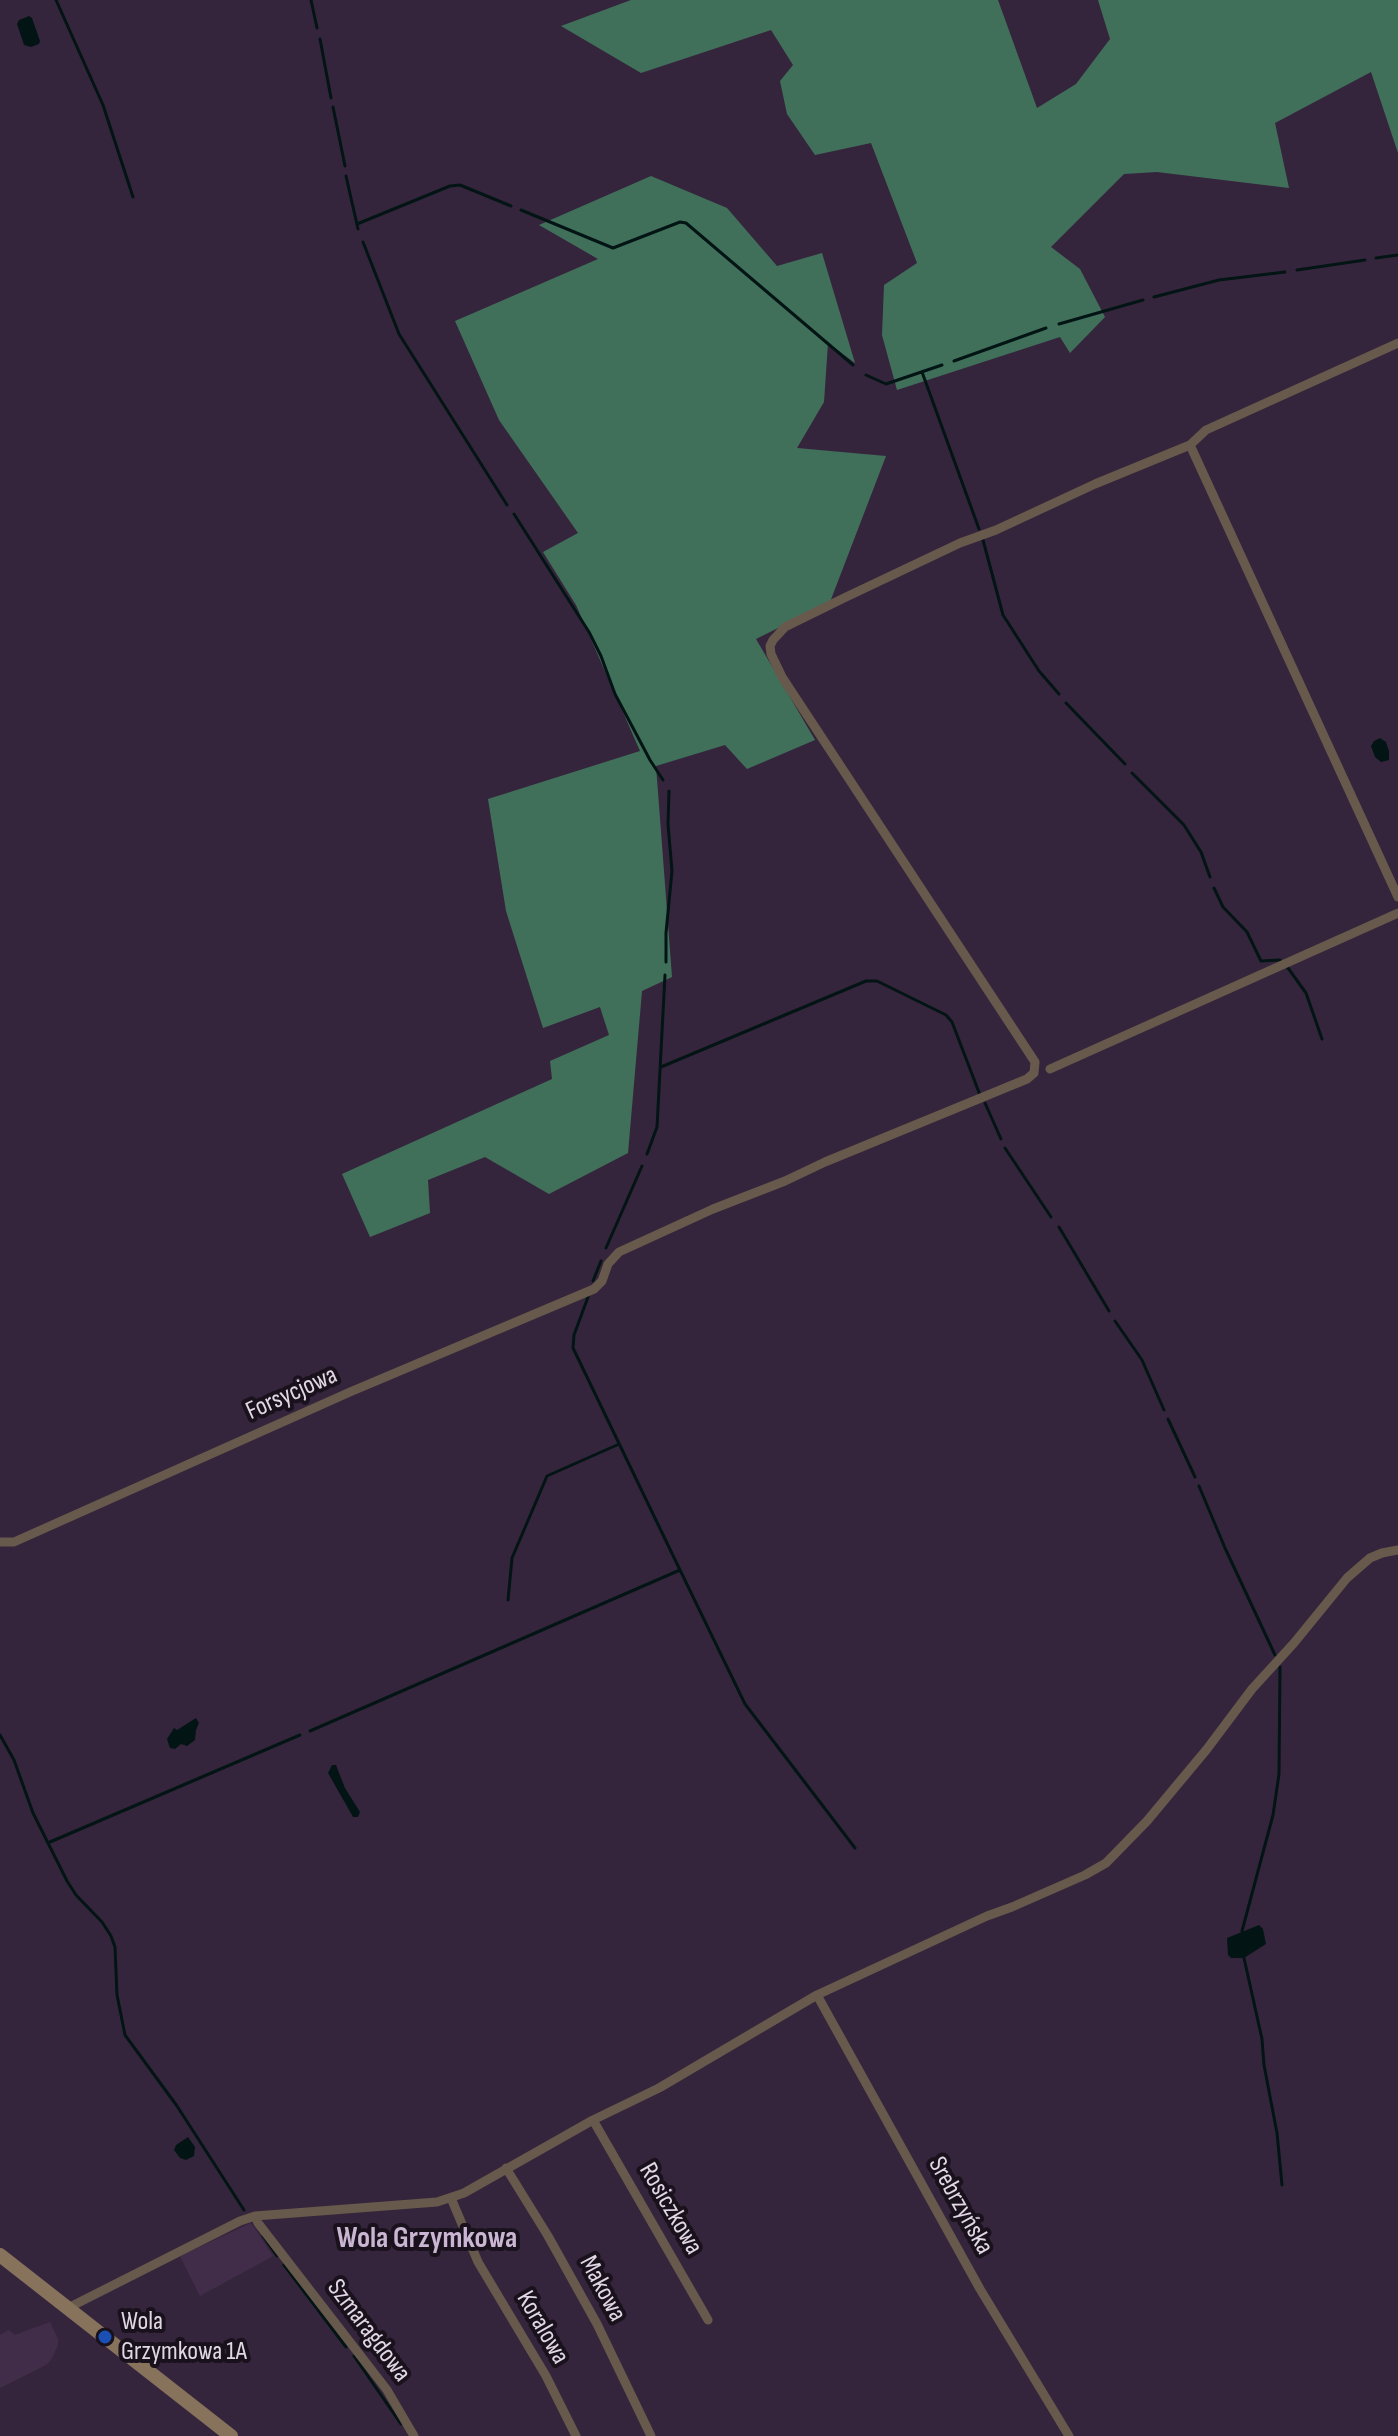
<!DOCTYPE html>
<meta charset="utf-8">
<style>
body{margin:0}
canvas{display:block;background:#35253c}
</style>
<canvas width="1398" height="2436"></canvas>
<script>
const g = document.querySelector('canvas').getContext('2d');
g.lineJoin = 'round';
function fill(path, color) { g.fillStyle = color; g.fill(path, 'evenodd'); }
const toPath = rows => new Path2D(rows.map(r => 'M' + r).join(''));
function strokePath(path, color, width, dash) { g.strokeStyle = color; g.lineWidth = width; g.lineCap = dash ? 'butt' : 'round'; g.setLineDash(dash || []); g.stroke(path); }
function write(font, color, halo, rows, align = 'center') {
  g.font = font + ' "Sofia Sans Condensed",sans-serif'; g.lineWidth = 8; g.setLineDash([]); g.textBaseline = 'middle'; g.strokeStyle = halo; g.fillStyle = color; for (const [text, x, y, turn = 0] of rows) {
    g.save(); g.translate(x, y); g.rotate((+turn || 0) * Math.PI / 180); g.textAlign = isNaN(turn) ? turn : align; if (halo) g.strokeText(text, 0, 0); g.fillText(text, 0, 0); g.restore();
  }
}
const built = toPath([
 [251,2223,273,2256,200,2296,180,2256],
 [50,2322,58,2339,58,2345,51,2360,46,2365,0,2388,0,2335,9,2330,15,2335]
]);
const forest = toPath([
 [631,0,998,0,1037,108,1076,84,1110,39,1098,0,1398,0,1398,153,1371,72,1275,123,1289,188,1157,172,1124,174,1051,247,1080,269,1105,317,1070,353,1060,337,897,390,882,335,884,285,917,263,871,143,815,155,787,114,780,81,793,65,771,30,641,73,561,26],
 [651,176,727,208,777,266,822,253,855,363,828,343,824,402,797,448,886,456,830,602,756,639,815,740,747,769,725,745,656,766,672,977,642,991,628,1153,549,1194,485,1157,428,1180,430,1213,370,1237,342,1174,552,1079,550,1061,609,1035,600,1007,543,1028,506,911,488,799,640,751,576,605,543,552,578,533,499,420,455,321,598,259,539,225]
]);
const water = toPath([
 [29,16,32,18,40,41,39,44,31,47,24,45,17,24,19,20],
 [1380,738,1386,742,1389,751,1389,760,1381,762,1375,757,1371,746,1374,741],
 [196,1718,199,1723,196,1730,195,1740,187,1746,181,1744,175,1749,170,1748,167,1739,174,1728,177,1730],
 [332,1765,336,1765,345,1788,360,1812,358,1817,353,1817,328,1773],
 [1259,1925,1263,1929,1266,1944,1244,1958,1231,1958,1228,1955,1227,1938],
 [188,2137,195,2147,194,2156,186,2160,180,2158,174,2150,176,2145]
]);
const stream = toPath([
 [56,0,103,105,133,197],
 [311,0,317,28],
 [320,39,331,98],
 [333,107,345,166],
 [346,176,358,229],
 [521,210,613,248,680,222,686,223,853,365],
 [357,224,450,186,460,185,511,206],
 [363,242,399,334,507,505],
 [1376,258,1398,255],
 [1297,270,1365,260],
 [1154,297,1219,280,1285,272],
 [1059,324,1143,300],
 [954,361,1046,328],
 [922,372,979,529],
 [866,375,886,384,942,365],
 [514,514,589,632,601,656,615,694,650,760,663,780],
 [983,540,1003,615,1039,671,1059,694],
 [1066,703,1125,764],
 [1132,773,1184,825,1201,852,1210,877],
 [1214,888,1223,907,1247,932,1261,961,1280,960],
 [666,962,666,933,672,871,668,824,669,791],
 [1288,968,1306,993,1322,1039],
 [661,1067,866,981,877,981,946,1015,952,1022,980,1095],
 [985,1103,1001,1139],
 [1005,1148,1051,1217],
 [647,1154,657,1127,665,975],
 [1059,1227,1109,1311],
 [606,1248,642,1166],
 [593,1281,601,1261],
 [588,1297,574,1335,573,1348,680,1570],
 [1115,1321,1142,1360,1164,1410],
 [1168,1419,1195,1477],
 [1199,1486,1225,1548,1275,1655],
 [508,1600,512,1558,547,1476,617,1445],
 [310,1731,680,1570,745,1704,855,1848],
 [0,1735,14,1760,33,1813,67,1881,76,1895,102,1922,111,1936,115,1947,117,1995,125,2035,177,2106,244,2210],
 [50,1842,300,1735],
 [1242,1931,1273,1815,1279,1774,1280,1667],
 [1244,1958,1262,2039,1264,2065,1277,2133,1282,2185],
 [263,2236,277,2256],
 [284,2265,346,2347],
 [354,2356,401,2424]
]);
const street = toPath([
 [1190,445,1398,897],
 [1050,1069,1398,913],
 [0,1542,14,1542,350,1392,575,1297,594,1289,602,1281,608,1264,619,1252,713,1209,785,1181,825,1162,1027,1079,1034,1073,1035,1062,782,677,771,654,770,646,773,640,785,627,844,598,960,543,996,530,1095,484,1190,445,1206,430,1398,343],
 [817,1995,980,2289,1069,2436],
 [593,2120,708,2320],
 [506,2168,548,2236,597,2324,651,2436],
 [451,2198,478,2262,546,2376,576,2436],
 [255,2216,258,2223,387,2390,414,2436],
 [68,2308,240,2221,255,2216,437,2202,464,2193,593,2120,659,2088,817,1995,987,1916,1012,1907,1085,1875,1106,1863,1147,1821,1207,1749,1252,1689,1294,1643,1347,1578,1370,1558,1382,1553,1398,1550]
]);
const secondary = toPath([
 [0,2255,231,2436]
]);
const markers = [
 [105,2337,8,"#1a4fb4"]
];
const streetNames = [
 ["Forsycjowa",292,1394,-24],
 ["Srebrzyńska",960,2206,61],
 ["Rosiczkowa",670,2209,60],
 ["Makowa",602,2289,62],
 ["Koralowa",542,2328,60],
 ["Szmaragdowa",368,2331,53]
];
const poiNames = [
 ["Wola",121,2322],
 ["Grzymkowa 1A",121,2352]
];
const quarterNames = [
 ["Wola Grzymkowa",427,2239]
];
fill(built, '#412c49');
fill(forest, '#41705a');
fill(water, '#031414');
strokePath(stream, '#031414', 3);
strokePath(street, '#67594b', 9);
strokePath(secondary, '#87725b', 14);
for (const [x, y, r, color] of markers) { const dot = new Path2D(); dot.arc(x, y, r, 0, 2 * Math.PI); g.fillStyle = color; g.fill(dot); strokePath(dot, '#19111c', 3); }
write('26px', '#e1d7e5', '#19111c', streetNames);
write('26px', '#e1d7e5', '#19111c', poiNames, 'left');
write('bold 30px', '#cab6d3', '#19111c', quarterNames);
</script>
